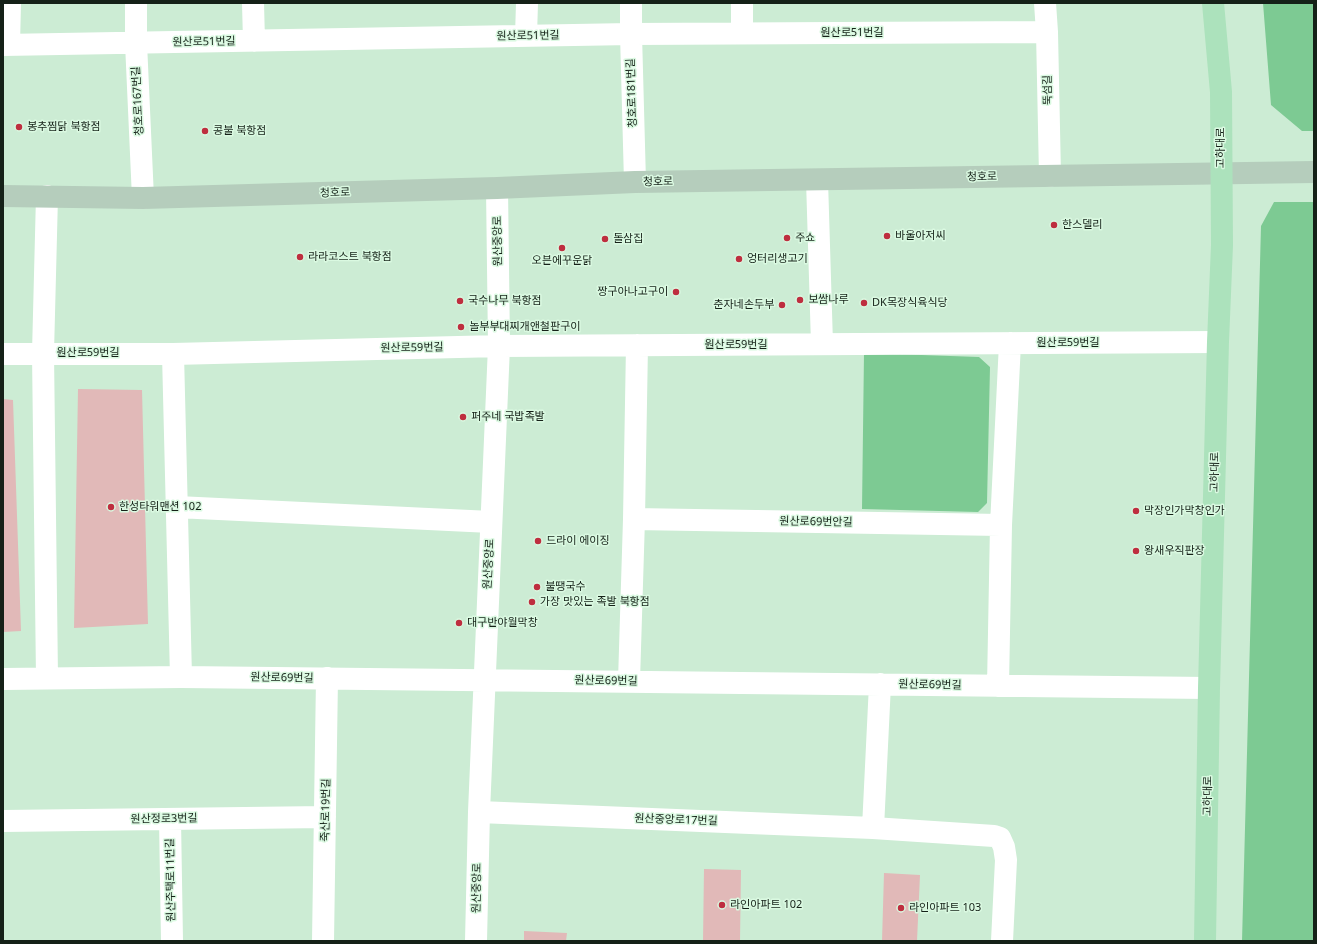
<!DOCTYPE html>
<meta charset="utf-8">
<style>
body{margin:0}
#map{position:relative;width:1317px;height:944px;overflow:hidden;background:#ccecd4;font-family:"Noto Sans",sans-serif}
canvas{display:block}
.frame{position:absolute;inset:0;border:4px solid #152118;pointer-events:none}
</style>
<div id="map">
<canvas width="1317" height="944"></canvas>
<div class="frame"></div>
</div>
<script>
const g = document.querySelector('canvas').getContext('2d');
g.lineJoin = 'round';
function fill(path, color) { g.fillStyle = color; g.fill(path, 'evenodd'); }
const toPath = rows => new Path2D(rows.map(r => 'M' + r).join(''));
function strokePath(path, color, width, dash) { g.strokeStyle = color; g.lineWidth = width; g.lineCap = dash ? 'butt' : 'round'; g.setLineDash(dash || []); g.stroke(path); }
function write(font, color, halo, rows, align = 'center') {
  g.font = font + ' "Noto Sans","Noto Sans KR",sans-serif'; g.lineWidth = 3; g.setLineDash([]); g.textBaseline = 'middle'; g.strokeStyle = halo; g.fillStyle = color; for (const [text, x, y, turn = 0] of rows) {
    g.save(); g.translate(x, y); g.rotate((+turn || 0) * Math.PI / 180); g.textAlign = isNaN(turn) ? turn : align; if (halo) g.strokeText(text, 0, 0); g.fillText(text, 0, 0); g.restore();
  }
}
const green = toPath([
 [1263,3,1314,3,1314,131,1302,131,1271,105],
 [1274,202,1314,202,1314,941,1242,941,1261,226],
 [864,353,979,357,990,367,987,503,978,512,862,509]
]);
const building = toPath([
 [78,389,142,390,148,624,74,628],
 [3,399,13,400,21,631,3,632],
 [704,869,741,870,740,941,703,941],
 [884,873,920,875,917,941,882,941],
 [524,931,567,933,566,941,524,941]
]);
const street = toPath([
 [136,3,136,43,143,198],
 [253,3,254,41],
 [631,3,631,34,635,182],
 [742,3,742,33],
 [1045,3,1047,32,1050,176],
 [526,36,527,3],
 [3,45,631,34,1047,32],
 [9,45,10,3],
 [817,180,822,344],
 [47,196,43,353,47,678],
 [3,354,173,354,499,346,1218,342],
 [173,354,181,677],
 [177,507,491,522],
 [634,519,1001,525],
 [3,679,181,677,1209,688],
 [629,681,634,519,637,345],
 [998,686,1001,525,1010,343],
 [479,812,873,828,994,836,1000,838,1004,847,1006,860,1002,941],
 [170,819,172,941],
 [3,821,325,817],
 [873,828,880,684],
 [323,941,327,678],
 [476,941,479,812,499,346,497,188]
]);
const secondary = toPath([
 [3,196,143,198,497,188,635,182,1314,172]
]);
const primary = toPath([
 [1205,941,1209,688,1218,342,1222,245,1221,92,1213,3]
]);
const markers = [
 [19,127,4,"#be2e3f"],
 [205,131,4,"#be2e3f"],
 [1054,225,4,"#be2e3f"],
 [887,236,4,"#be2e3f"],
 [787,238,4,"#be2e3f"],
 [605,239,4,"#be2e3f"],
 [562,248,4,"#be2e3f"],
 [300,257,4,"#be2e3f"],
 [739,259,4,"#be2e3f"],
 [676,292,4,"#be2e3f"],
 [800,300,4,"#be2e3f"],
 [460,301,4,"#be2e3f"],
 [864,303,4,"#be2e3f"],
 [782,305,4,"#be2e3f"],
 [461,327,4,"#be2e3f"],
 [463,417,4,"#be2e3f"],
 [111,507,4,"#be2e3f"],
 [1136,511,4,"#be2e3f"],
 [538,541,4,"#be2e3f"],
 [1136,551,4,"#be2e3f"],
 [537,587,4,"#be2e3f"],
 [532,602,4,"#be2e3f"],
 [459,623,4,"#be2e3f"],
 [722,905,4,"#be2e3f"],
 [901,908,4,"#be2e3f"]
];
const streetNames = [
 ["원산로51번길",852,33],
 ["원산로51번길",528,36,-1],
 ["원산로51번길",204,42,-1],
 ["뚝섬길",1048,90,-91],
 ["청호로181번길",632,93,-92],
 ["청호로167번길",138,101,-93],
 ["고하대로",1221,148,-90],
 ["청호로",982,177,-1],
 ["청호로",658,182,-1],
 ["청호로",335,193,-2],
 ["원산중앙로",498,241,-91],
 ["원산로59번길",1068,343],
 ["원산로59번길",736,345],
 ["원산로59번길",412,348,-1],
 ["원산로59번길",88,353],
 ["고하대로",1215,472,-89],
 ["원산로69번안길",816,522,1],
 ["원산중앙로",489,564,-87],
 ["원산로69번길",282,678,1],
 ["원산로69번길",606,681,1],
 ["원산로69번길",930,685,1],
 ["고하대로",1208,796,-89],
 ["죽산로19번길",326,810,-89],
 ["원산정로3번길",164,819,-1],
 ["원산중앙로17번길",676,820,2],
 ["원산주택로11번길",171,880,-91],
 ["원산중앙로",477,888,-89]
];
const poiNames = [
 ["봉추찜닭 북항점",27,127],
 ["콩불 북항점",213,131],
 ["한스델리",1062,225],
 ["바울아저씨",895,236],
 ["주쇼",795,238],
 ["돌삼집",613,239],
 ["라라코스트 북항점",308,257],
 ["엉터리생고기",747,259],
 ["오븐에꾸운닭",562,261,"center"],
 ["짱구아나고구이",668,292,"right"],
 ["보쌈나루",808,300],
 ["국수나무 북항점",468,301],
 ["DK목장식육식당",872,303],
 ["춘자네손두부",774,305,"right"],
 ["놀부부대찌개앤철판구이",469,327],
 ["퍼주네 국밥족발",471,417],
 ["한성타워맨션 102",119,507],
 ["막장인가막창인가",1144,511],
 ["드라이 에이징",546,541],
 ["왕새우직판장",1144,551],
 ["불땡국수",545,587],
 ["가장 맛있는 족발 북항점",540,602],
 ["대구반야월막창",467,623],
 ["라인아파트 102",730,905],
 ["라인아파트 103",909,908]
];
fill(green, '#7dca93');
fill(building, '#e1b9b8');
strokePath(street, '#fff', 22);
strokePath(secondary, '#b5cdbc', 22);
strokePath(primary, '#ace2bc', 22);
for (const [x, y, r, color] of markers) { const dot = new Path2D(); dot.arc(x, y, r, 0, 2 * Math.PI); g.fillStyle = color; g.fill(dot); strokePath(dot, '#daf9e1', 1.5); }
write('11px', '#152118', '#daf9e1', streetNames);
write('11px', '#152118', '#daf9e1', poiNames, 'left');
</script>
